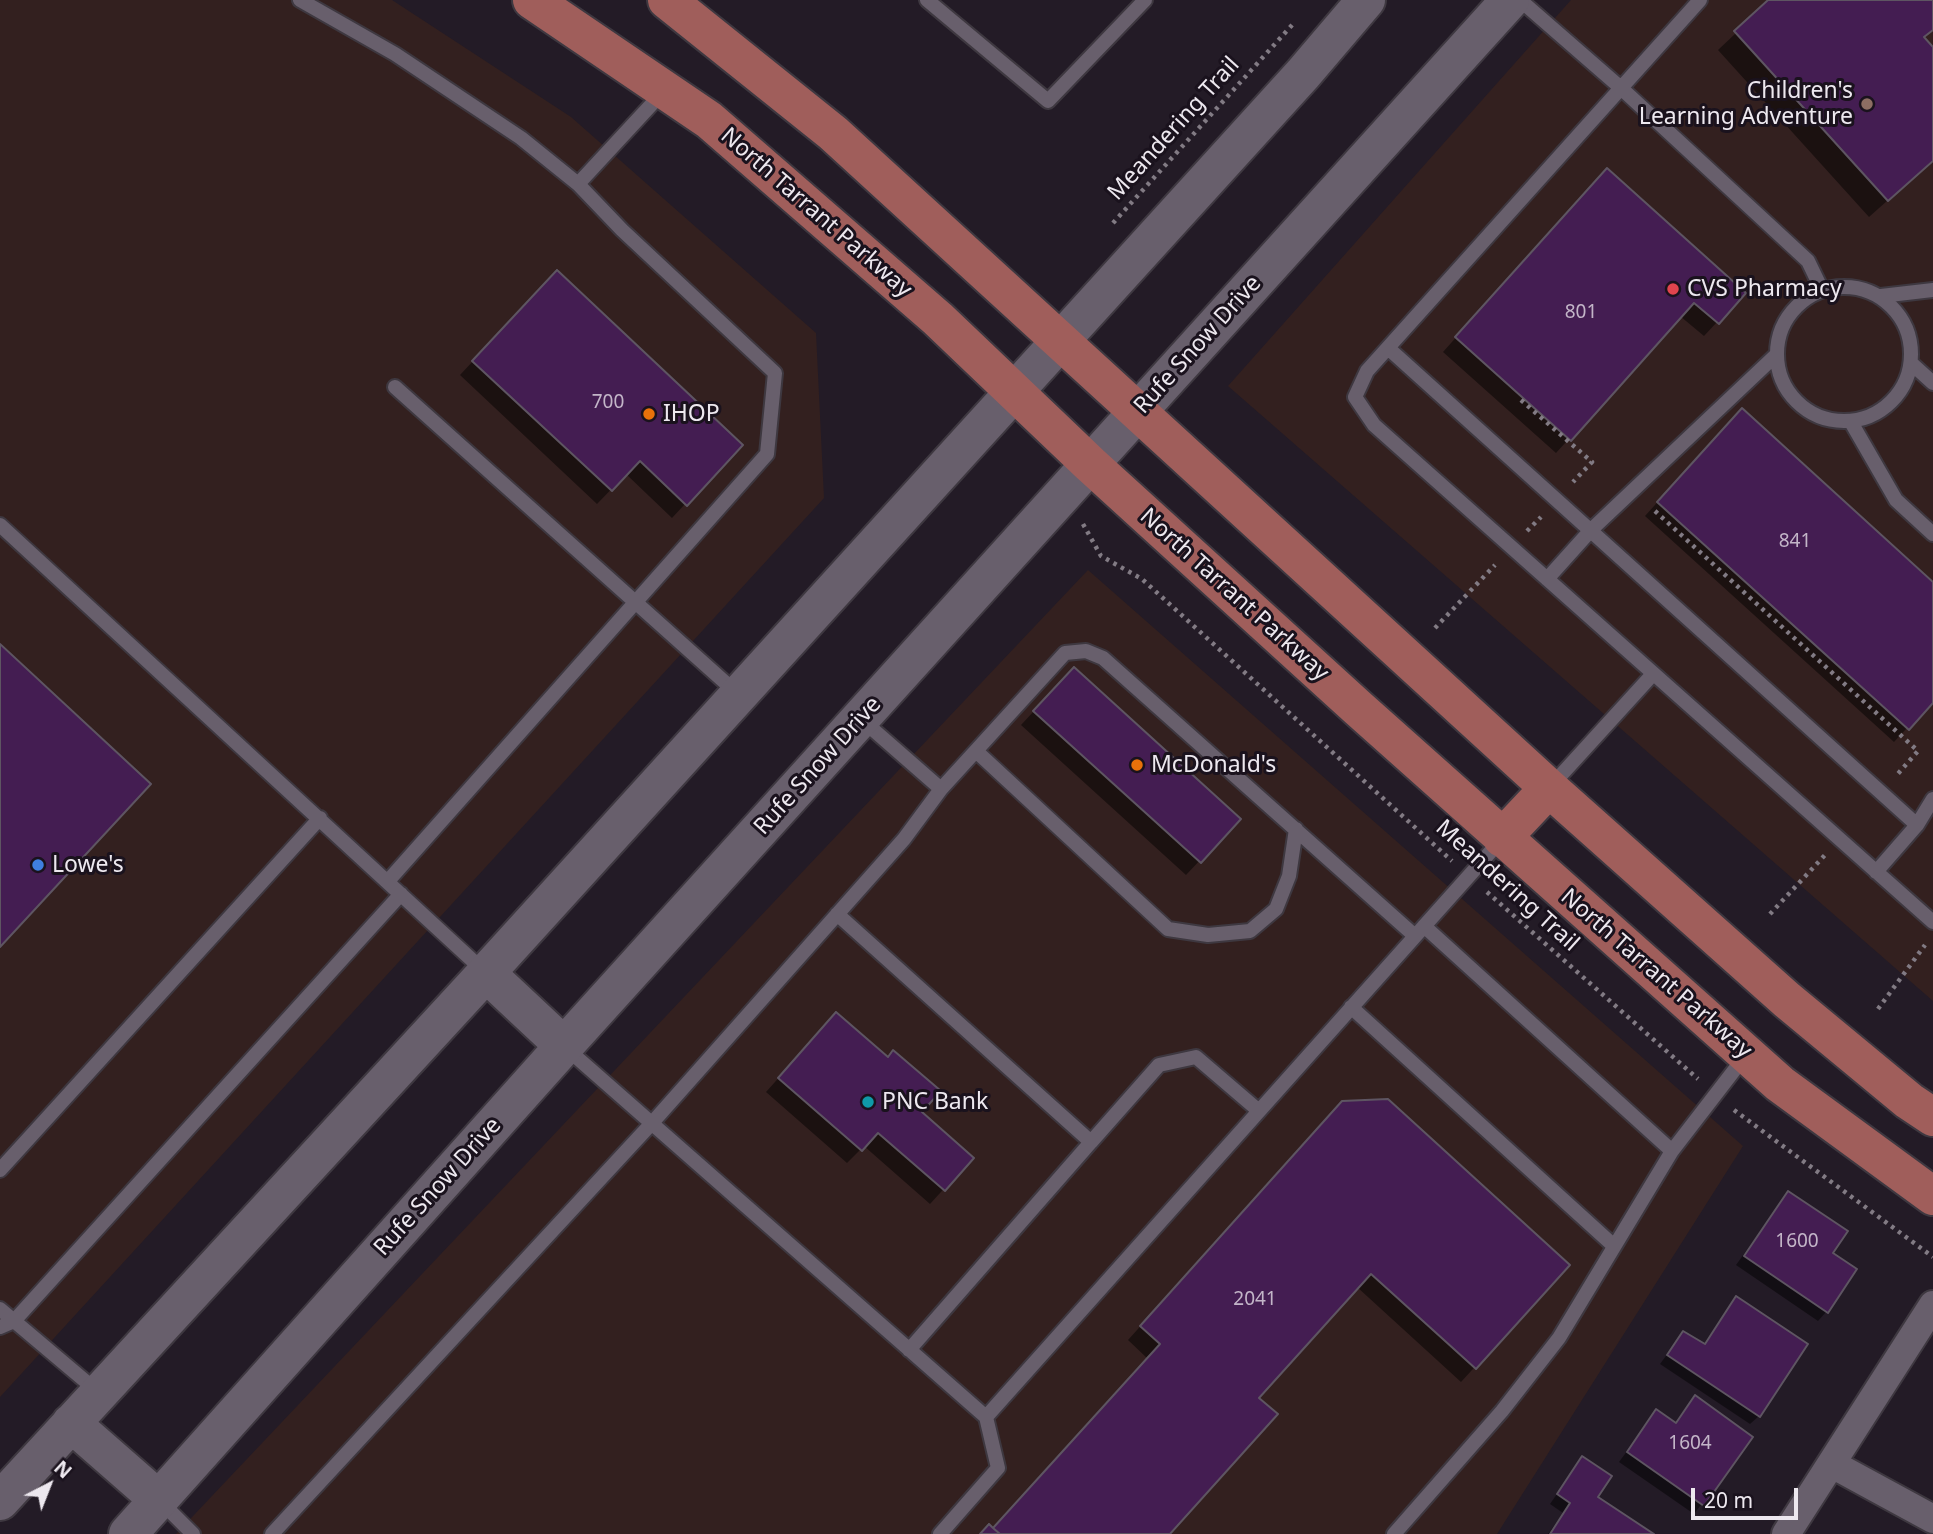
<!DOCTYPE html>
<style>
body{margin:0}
#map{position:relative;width:1933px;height:1534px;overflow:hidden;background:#231b26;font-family:"Noto Sans",sans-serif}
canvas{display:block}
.north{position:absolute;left:14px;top:1450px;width:70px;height:70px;-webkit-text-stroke:5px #1a121d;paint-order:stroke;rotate:42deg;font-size:19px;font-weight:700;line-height:28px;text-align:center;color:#ede8ef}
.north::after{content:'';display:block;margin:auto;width:24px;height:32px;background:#ede8ef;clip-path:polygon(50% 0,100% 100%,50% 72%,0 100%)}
.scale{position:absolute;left:1691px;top:1488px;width:107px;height:32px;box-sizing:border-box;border:4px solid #ede8ef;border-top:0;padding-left:9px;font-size:21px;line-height:24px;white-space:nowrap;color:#ede8ef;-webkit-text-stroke:5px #1a121d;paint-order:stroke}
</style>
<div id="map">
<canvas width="1933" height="1534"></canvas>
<div class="north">N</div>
<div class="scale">20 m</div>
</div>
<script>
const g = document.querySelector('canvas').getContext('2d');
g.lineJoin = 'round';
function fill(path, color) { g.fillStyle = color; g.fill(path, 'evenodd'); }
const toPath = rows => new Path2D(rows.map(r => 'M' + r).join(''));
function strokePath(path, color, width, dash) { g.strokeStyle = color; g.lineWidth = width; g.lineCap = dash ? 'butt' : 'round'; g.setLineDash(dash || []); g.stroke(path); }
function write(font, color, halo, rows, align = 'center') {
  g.font = font + ' "Noto Sans",sans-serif'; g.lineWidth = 6; g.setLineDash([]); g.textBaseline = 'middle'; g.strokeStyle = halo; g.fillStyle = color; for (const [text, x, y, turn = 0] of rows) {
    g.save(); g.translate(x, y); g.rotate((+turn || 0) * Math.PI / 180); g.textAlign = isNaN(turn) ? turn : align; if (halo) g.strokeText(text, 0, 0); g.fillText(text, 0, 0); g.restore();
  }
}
const commercial = toPath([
 [0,0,392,0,571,117,816,333,824,498,0,1397],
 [1571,0,1933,0,1933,1001,1228,386],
 [1088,570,1743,1146,1497,1534,176,1534]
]);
const shadow = toPath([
 [1771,0,1933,0,1933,29,1923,38,1933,50,1933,160,1869,217,1718,50],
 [1593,184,1744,293,1704,336,1680,316,1556,453,1443,352],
 [543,286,685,504,672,518,626,474,597,504,460,375],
 [1728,424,1933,584,1933,700,1894,742,1645,516],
 [1061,682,1239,819,1186,875,1021,725],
 [836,1014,920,1112,972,1158,930,1204,864,1146,847,1163,766,1092],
 [1329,1117,1568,1265,1461,1382,1357,1287,1257,1398,1167,1534,981,1534,993,1530,1148,1359,1128,1340],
 [1788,1193,1831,1253,1826,1312,1818,1321,1736,1265],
 [1736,1298,1759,1416,1750,1424,1660,1364,1683,1333,1703,1345],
 [1696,1398,1751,1437,1694,1514,1619,1462,1656,1412,1675,1424],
 [1582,1458,1596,1497,1651,1534,1548,1534,1563,1513,1550,1504]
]);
const building = toPath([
 [1768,0,1933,0,1933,30,1924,37,1933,47,1933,161,1888,201,1734,31,1768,0],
 [1607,168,1746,293,1719,324,1694,303,1571,441,1455,337,1607,168],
 [557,270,743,445,687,506,640,461,612,491,472,361,557,270],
 [1742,408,1933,582,1933,703,1909,730,1657,502,1742,408],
 [0,644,151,784,0,947,0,644],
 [1074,667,1241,819,1201,863,1033,711,1074,667],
 [836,1012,888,1057,893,1050,941,1091,922,1112,974,1158,945,1191,878,1133,862,1151,778,1078,836,1012],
 [1388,1099,1570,1265,1476,1369,1371,1274,1259,1398,1278,1414,1170,1534,1000,1534,993,1528,1160,1344,1140,1326,1342,1101,1388,1099],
 [1788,1191,1848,1231,1833,1253,1857,1269,1828,1313,1744,1256,1788,1191],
 [1736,1296,1808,1344,1760,1417,1667,1355,1683,1331,1705,1344,1736,1296],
 [1695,1395,1753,1437,1704,1506,1627,1452,1656,1409,1676,1423,1695,1395],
 [1582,1456,1612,1476,1598,1497,1654,1534,1550,1534,1570,1503,1557,1494,1582,1456],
 [989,1524,993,1528,1000,1534,980,1534,989,1524]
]);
const path = toPath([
 [1113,223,1293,24],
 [1521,400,1592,462,1573,482],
 [1655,511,1918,751,1896,776],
 [1083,524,1101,556,1142,579,1452,861],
 [1527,531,1541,517],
 [1435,628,1495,565],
 [1487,892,1698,1079],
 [1770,914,1825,855],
 [1878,1009,1925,945],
 [1734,1110,1933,1257]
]);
const service = toPath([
 [300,0,395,54,521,138,578,184,622,230,775,373,767,454,388,881],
 [927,0,1048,101,1145,0],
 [1520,0,1621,88,1367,371,1355,397,1374,425,1933,922],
 [1700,0,1621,88,1808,261,1821,288],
 [578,184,664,91],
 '1777 354a67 67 0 1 1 134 0a67 67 0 1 1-134 0Z',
 [1881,296,1933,290],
 [1388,348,1917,825,1933,799],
 [1912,364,1933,383],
 [395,387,738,694],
 [1851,422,1896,500,1933,534],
 [0,525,485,972],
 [1547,579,1591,530,1775,356],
 [861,719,941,789,1065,653,1086,651,1103,658,1415,936],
 [976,751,1168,929,1208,935,1250,931,1276,909,1289,876,1296,829],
 [1551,786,1653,674],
 [1876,872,1917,825],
 [837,914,1091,1142,1159,1065,1196,1057,1259,1111],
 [1424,926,1672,1151],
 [1351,1007,1614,1246],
 [566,1048,986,1417,998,1468,940,1534],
 [0,1170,320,818],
 [0,1309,97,1391],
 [0,1327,14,1321,401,894],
 [909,1350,1091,1142],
 [986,1417,1501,840],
 [160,1501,193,1534],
 [272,1534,652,1123,904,839,941,789],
 [1394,1534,1502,1411,1559,1338,1672,1151,1746,1055]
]);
const minor = toPath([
 [1832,1464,1933,1519],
 [1786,1534,1933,1305]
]);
const secondary = toPath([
 [486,973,564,1046],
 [71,1423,159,1500],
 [0,1501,486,973,1303,74,1366,0],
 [128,1534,564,1046,1510,0]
]);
const primary = toPath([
 [532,0,709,120,938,319,1090,464,1358,708,1780,1084,1933,1196],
 [667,0,833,133,1549,788,1787,1000,1909,1101,1933,1117],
 [1502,838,1549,788]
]);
const markers = [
 [1867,104,7,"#8d6e63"],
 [1673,289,7,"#e0444e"],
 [649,414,7,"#e8710a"],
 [1137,765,7,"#e8710a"],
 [38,865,7,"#3f7fe0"],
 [868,1102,7,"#0f9aa8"]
];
const numberNames = [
 ["801",1581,313],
 ["700",608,403],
 ["841",1795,542],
 ["1600",1797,1242],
 ["2041",1255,1300],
 ["1604",1690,1444]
];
const poiNames = [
 ["Children's",1853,91,"right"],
 ["Learning Adventure",1853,117,"right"],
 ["CVS Pharmacy",1687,289],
 ["IHOP",663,414],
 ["McDonald's",1151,765],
 ["Lowe's",52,865],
 ["PNC Bank",882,1102]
];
const streetNames = [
 ["Meandering Trail",1174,129,-48],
 ["North Tarrant Parkway",816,213,41],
 ["Rufe Snow Drive",1198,345,-48],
 ["North Tarrant Parkway",1234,595,42],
 ["Rufe Snow Drive",818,766,-48],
 ["Meandering Trail",1507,886,42],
 ["North Tarrant Parkway",1656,974,41],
 ["Rufe Snow Drive",438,1187,-48]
];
fill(commercial, '#33201f');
fill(shadow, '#0007');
fill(building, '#441d52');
strokePath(building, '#5e5562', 2);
strokePath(service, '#3e3840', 18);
strokePath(minor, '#3e3840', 32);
strokePath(secondary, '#3e3840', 42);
strokePath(primary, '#3e3840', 42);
strokePath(path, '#827b84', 4.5, [3.5, 5]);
strokePath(service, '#685f6c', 14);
strokePath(minor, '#685f6c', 28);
strokePath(secondary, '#685f6c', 38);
strokePath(primary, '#a05e5b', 38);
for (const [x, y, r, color] of markers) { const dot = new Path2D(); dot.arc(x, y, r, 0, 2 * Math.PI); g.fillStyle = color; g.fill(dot); strokePath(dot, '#1a121d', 2.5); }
write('19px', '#c3b5c8', null, numberNames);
write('23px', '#ede8ef', '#1a121d', poiNames, 'left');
write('23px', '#ede8ef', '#1a121d', streetNames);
</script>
